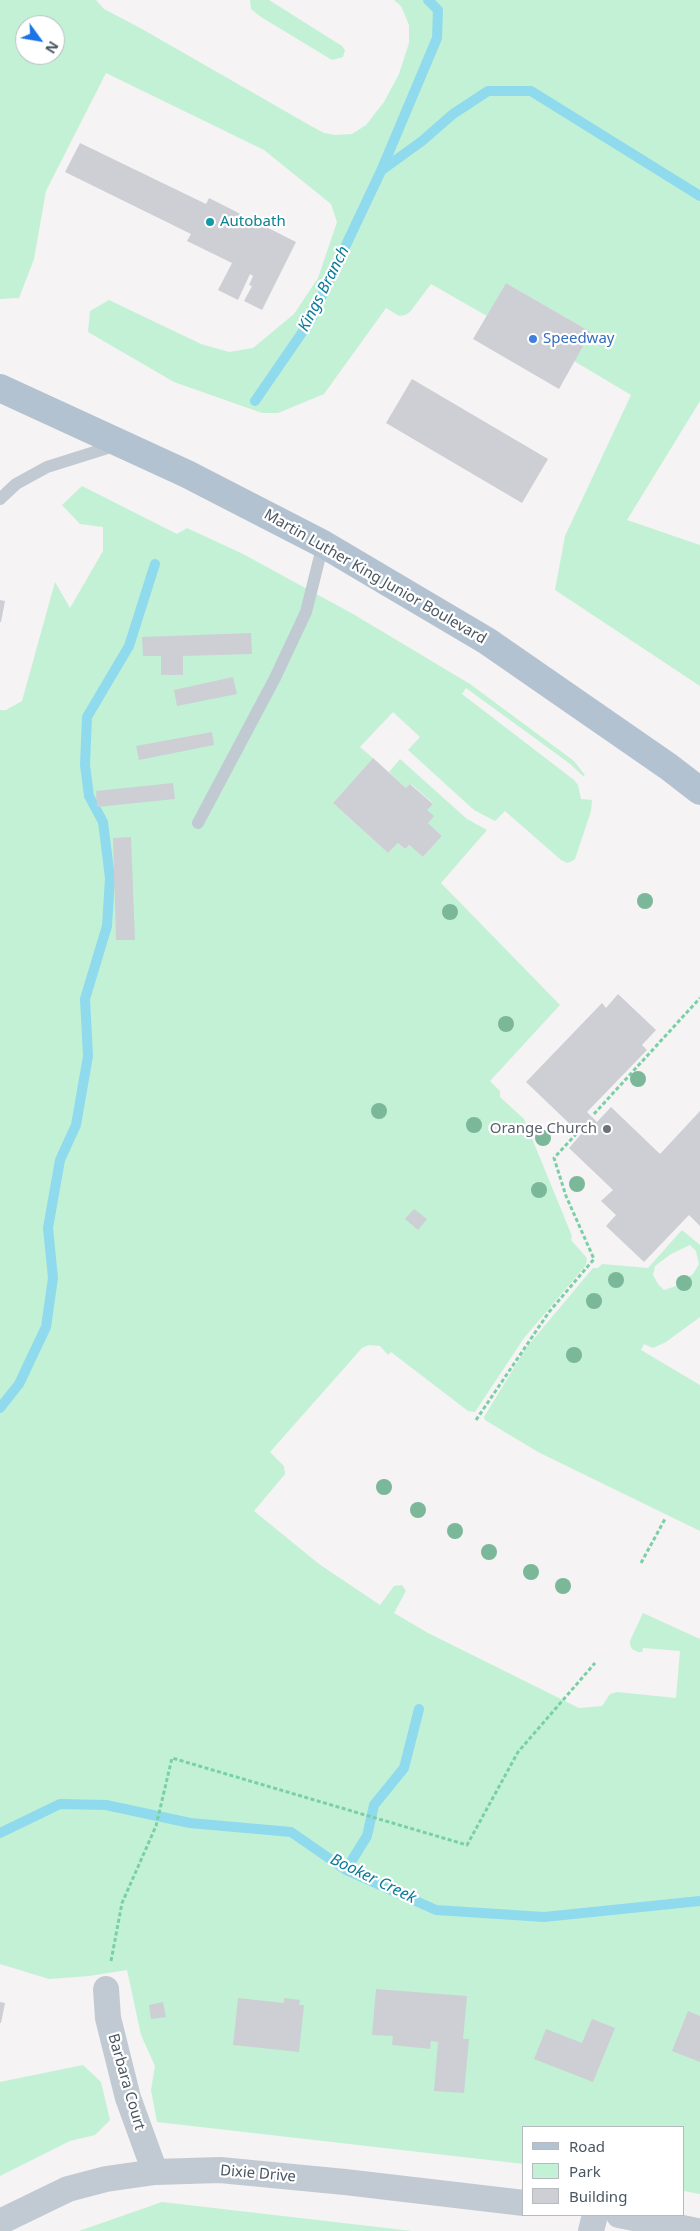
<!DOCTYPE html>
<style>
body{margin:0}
#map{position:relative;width:700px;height:2231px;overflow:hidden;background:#f5f3f3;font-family:"Noto Sans",sans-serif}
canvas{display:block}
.legend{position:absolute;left:522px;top:2126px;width:162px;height:90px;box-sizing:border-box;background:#fff;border:1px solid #b7bbc0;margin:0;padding:6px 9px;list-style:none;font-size:15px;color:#4a5661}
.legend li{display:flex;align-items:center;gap:10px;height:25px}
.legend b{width:25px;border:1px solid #b7bbc0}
.north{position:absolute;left:15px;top:15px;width:50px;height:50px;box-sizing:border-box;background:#fff;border:1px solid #b7bbc0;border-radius:50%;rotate:122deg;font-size:14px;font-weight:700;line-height:20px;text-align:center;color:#4a5661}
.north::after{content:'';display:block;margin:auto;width:18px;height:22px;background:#1a73e8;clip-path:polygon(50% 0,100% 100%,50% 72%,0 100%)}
</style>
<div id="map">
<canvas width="700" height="2231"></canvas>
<ul class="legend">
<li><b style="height:6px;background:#b3c2d1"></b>Road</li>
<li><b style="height:14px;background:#c3f1d5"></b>Park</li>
<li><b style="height:14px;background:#cdcfd5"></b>Building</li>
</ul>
<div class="north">N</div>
</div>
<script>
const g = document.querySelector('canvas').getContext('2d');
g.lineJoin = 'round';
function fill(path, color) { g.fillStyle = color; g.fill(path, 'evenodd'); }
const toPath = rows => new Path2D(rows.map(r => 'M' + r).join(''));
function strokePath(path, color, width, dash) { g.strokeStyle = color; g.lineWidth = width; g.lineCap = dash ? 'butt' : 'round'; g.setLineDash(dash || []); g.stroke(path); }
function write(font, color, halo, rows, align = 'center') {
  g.font = font + ' "Noto Sans",sans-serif'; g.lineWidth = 4.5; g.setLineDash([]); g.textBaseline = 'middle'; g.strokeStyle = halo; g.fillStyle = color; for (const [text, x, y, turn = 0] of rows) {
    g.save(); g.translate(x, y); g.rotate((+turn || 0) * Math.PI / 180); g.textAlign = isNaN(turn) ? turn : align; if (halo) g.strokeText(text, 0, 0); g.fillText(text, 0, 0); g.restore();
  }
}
const green = toPath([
 [0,0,96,0,104,9,142,29,311,126,324,133,335,135,352,134,366,125,384,102,399,74,409,43,409,25,401,6,394,0,700,0,700,401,627,520,700,545,700,686,555,590,565,536,631,395,574,361,591,332,506,283,487,316,431,284,410,312,405,315,399,316,386,308,324,394,278,413,262,413,174,382,88,332,90,311,109,300,201,344,229,352,253,348,294,314,318,278,337,222,331,204,264,150,106,73,46,191,34,259,19,298,0,299],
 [25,25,55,25,55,55,25,55],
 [250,0,269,0,342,46,345,50,343,57,332,60,261,17,251,9],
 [82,486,177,534,187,528,243,554,353,614,470,684,574,761,585,775,583,776,569,763,466,688,462,694,574,780,578,785,581,799,592,800,591,811,575,859,572,861,567,863,561,860,505,811,495,821,474,810,408,750,420,737,393,712,360,747,373,758,333,803,388,853,398,843,405,849,409,845,423,857,442,836,428,823,427,810,433,803,411,784,406,788,389,772,400,759,467,819,487,830,441,883,560,1005,490,1081,500,1091,500,1097,524,1119,572,1236,571,1240,587,1258,586,1265,524,1338,475,1412,468,1411,391,1352,388,1355,380,1346,369,1345,362,1348,270,1452,284,1466,285,1474,254,1511,319,1564,380,1605,394,1586,402,1585,406,1591,394,1613,428,1633,579,1708,602,1706,610,1694,617,1692,676,1698,680,1651,643,1648,642,1652,638,1652,632,1649,630,1645,630,1641,643,1613,700,1639,700,2194,684,2191,684,2127,524,2127,524,2164,157,2122,151,2090,155,2066,141,2035,127,1970,89,1976,49,1979,0,1964,0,710,6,710,22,701,55,582,70,608,103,551,103,527,80,524,62,505],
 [682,1230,700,1245,700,1317,666,1342,653,1348,644,1344,641,1350,700,1385,700,1531,538,1452,485,1420,484,1417,526,1348,593,1268,598,1268,602,1264,648,1268],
 [690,1245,696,1251,699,1264,693,1274,676,1286,664,1290,658,1284,653,1275,655,1266,671,1254],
 [83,2065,101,2082,110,2120,95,2135,70,2141,0,2176,0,2082],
 [162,2202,412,2231,79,2231]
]);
const stream = toPath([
 [382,170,422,141,453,114,488,91,531,91,700,196],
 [255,401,310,321,381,171,437,38,438,10,428,0],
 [0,1408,19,1384,46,1327,53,1278,48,1228,60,1160,76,1125,88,1056,85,999,107,926,110,878,103,822,89,796,85,765,87,717,129,646,155,564],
 [0,1833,60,1804,106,1805,190,1823,291,1832,346,1870,436,1910,544,1917,700,1901],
 [346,1870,367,1836,374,1805,404,1768,419,1709]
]);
const building = toPath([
 [80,143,206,204,209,198,296,242,262,310,244,301,252,286,249,285,253,276,250,274,238,300,218,290,232,263,187,241,191,234,65,172],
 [506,283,591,332,559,389,473,339],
 [412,379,548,459,522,503,386,423],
 [0,600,5,601,1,622,0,622],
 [251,633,252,654,183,656,183,675,161,675,161,656,143,656,142,637],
 [233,677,237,694,177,706,174,690],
 [212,732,214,745,139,760,136,746],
 [373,758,406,788,410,784,433,804,427,810,434,816,428,823,442,836,423,857,409,845,405,849,398,843,388,853,333,803],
 [173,783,175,799,97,807,96,791],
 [131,837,135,940,116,940,113,838],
 [618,994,656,1030,642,1045,647,1050,587,1112,597,1122,611,1107,660,1154,700,1111,700,1226,689,1215,644,1262,606,1226,616,1215,601,1201,613,1190,569,1148,583,1132,575,1124,573,1127,526,1082,602,1003,606,1008],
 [414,1209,427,1219,418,1230,405,1219],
 [376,1989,467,1996,463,2039,469,2039,464,2093,434,2091,438,2042,431,2041,430,2049,392,2045,393,2036,372,2035],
 [238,1998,284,2003,284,1998,300,2000,299,2005,304,2005,299,2052,233,2045],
 [0,2002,5,2003,1,2023,0,2023],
 [163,2002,166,2017,151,2019,149,2005],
 [688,2011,700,2016,700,2062,672,2051],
 [592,2019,615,2028,593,2082,534,2059,546,2029,582,2043]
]);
const path = toPath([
 [594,1114,700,998],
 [476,1420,549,1312,594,1259,566,1196,554,1158,578,1132],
 [641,1563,665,1519],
 [111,1961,122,1903,156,1826,172,1758,467,1845,518,1752,595,1663]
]);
const service = toPath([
 [0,499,16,484,47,467,117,445],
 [198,823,275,678,306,612,323,544]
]);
const minor = toPath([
 [106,1989,108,2018,128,2098,155,2172],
 [619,2215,697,2231],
 [0,2222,68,2189,106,2179,155,2172,220,2170,345,2182,524,2203],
 [591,2231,595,2215]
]);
const primary = toPath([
 [0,388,187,474,323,544,487,641,669,767,700,791]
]);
const trees = [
 [645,901],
 [450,912],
 [506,1024],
 [638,1079],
 [379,1111],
 [474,1125],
 [543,1138],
 [577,1184],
 [539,1190],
 [616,1280],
 [684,1283],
 [594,1301],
 [574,1355],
 [384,1487],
 [418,1510],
 [455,1531],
 [489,1552],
 [531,1572],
 [563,1586]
];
const markers = [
 [210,222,5,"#0f9aa8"],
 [533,339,5,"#3f7fe0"],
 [607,1129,5,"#6b7280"]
];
const cultureNames = [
 ["Autobath",220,222]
];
const shopNames = [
 ["Speedway",543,339]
];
const streetNames = [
 ["Martin Luther King Junior Boulevard",375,577,30],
 ["Barbara Court",126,2082,74],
 ["Dixie Drive",258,2174,5]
];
const worshipNames = [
 ["Orange Church",597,1129]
];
const waterNames = [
 ["Kings Branch",324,289,-63],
 ["Booker Creek",373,1879,26]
];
fill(green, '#c3f1d5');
strokePath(stream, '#90daee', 10);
fill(building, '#cdcfd5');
strokePath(path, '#7ad0a6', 3, [4, 2.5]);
strokePath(service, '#c1cad2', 12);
strokePath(minor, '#c1cad2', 26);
strokePath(primary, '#b3c2d1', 28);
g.fillStyle = '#7bb799';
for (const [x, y] of trees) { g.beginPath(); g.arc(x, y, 8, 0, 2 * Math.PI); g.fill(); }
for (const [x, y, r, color] of markers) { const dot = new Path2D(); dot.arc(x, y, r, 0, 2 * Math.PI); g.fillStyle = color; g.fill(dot); strokePath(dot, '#fff', 2); }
write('15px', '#0d838f', '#fff', cultureNames, 'left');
write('15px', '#366cbe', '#fff', shopNames, 'left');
write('15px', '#4a5661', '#fff', streetNames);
write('15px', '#5b616d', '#fff', worshipNames, 'right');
write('italic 16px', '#0c7c9b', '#fff', waterNames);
</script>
